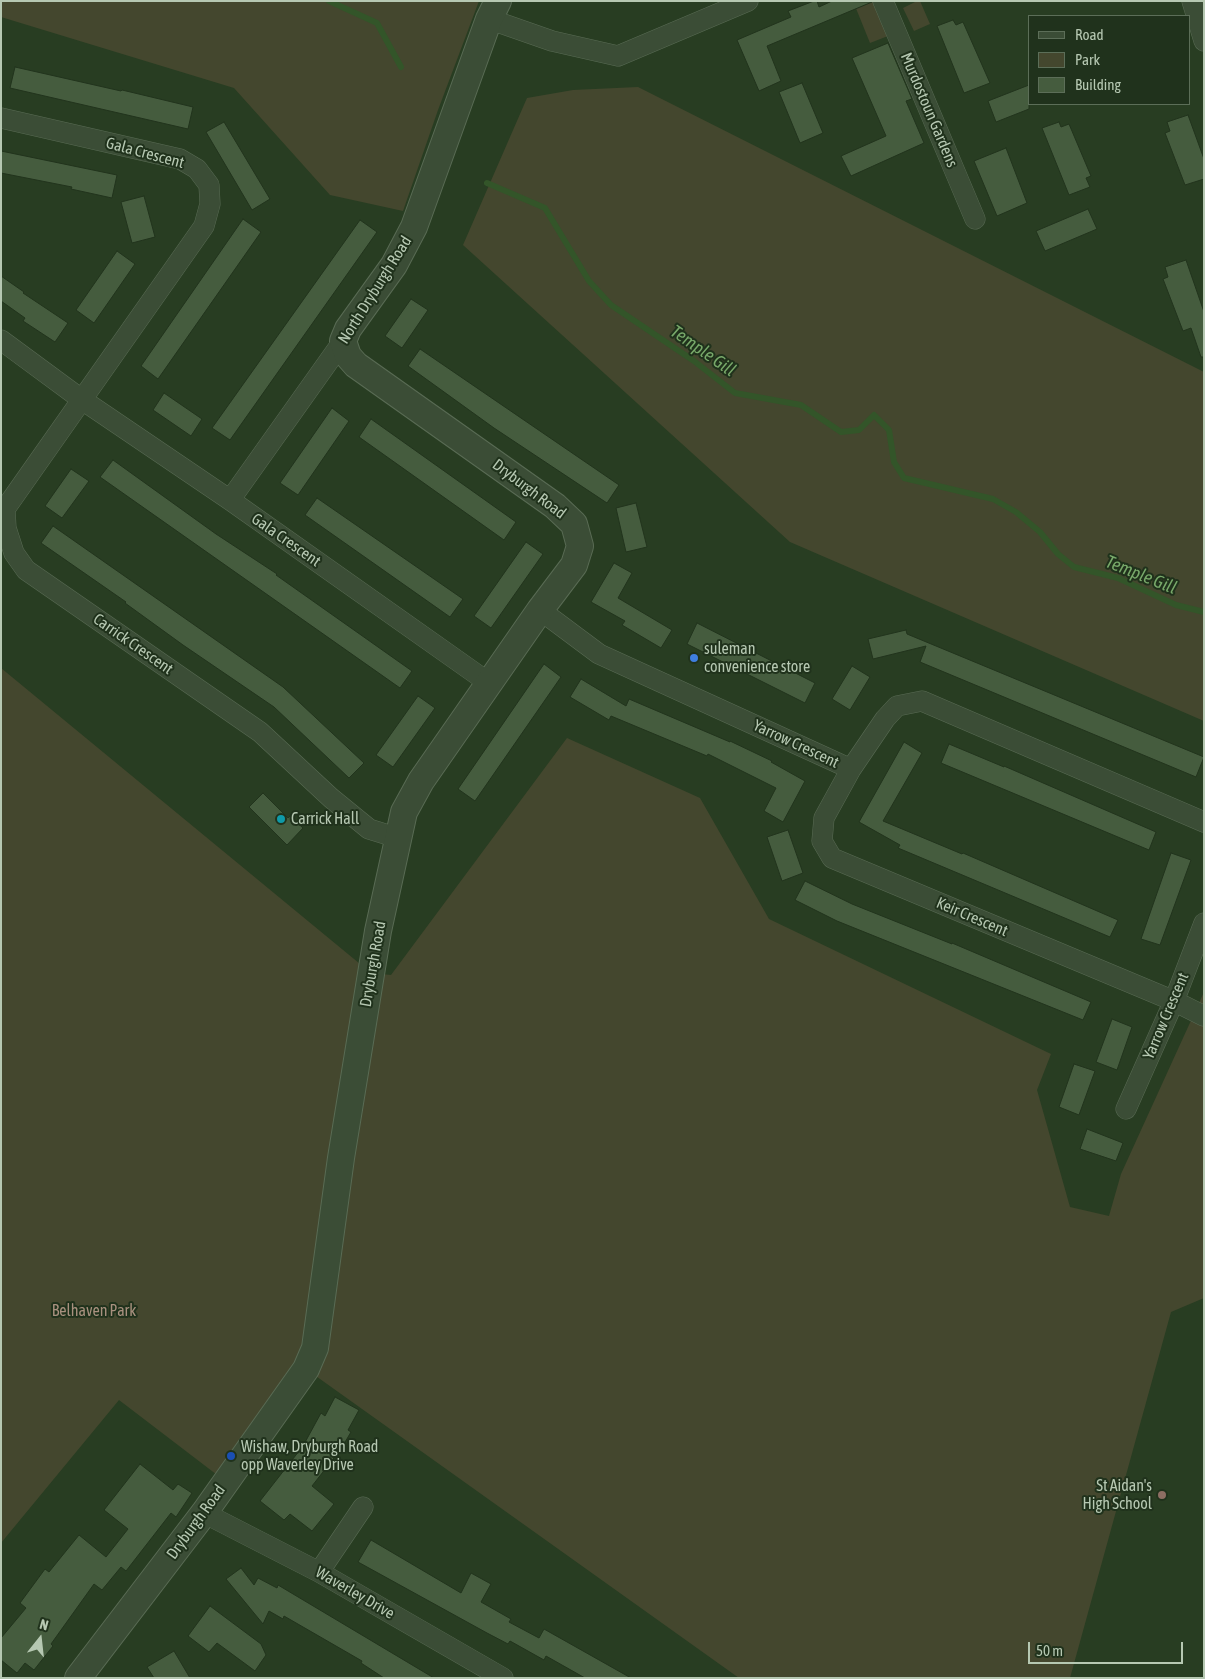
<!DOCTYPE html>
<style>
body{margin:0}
#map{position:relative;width:1205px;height:1679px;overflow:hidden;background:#283d22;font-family:"Asap Condensed",sans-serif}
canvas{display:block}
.frame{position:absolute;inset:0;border:2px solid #b6c8b2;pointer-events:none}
.legend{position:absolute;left:1028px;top:15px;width:162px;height:90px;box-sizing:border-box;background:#20321c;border:1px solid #5c6e58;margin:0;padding:6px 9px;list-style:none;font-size:15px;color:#b6c8b2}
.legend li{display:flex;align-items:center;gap:10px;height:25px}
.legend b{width:25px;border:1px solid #5c6e58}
.north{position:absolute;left:15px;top:1614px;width:50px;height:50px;-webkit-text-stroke:4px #20321c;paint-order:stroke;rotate:16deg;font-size:14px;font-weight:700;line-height:20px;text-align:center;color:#b6c8b2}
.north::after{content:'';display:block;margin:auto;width:18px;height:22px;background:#b6c8b2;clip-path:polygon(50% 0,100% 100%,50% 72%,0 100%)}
.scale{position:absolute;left:1028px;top:1642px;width:155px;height:22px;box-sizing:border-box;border:2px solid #b6c8b2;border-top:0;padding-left:6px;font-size:15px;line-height:18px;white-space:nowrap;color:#b6c8b2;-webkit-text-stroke:4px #20321c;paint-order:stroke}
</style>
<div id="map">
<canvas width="1205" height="1679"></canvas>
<div class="frame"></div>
<ul class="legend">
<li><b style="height:6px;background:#3b4d36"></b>Road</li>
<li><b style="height:14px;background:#44472e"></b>Park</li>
<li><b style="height:14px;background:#455c3e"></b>Building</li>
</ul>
<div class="north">N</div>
<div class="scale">50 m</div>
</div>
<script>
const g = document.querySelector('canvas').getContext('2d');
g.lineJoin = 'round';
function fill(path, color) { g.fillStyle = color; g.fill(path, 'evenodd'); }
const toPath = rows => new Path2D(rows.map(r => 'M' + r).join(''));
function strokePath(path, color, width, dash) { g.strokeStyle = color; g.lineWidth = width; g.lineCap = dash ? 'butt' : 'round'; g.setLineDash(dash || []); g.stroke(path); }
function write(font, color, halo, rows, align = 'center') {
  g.font = font + ' "Asap Condensed",sans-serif'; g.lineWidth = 4; g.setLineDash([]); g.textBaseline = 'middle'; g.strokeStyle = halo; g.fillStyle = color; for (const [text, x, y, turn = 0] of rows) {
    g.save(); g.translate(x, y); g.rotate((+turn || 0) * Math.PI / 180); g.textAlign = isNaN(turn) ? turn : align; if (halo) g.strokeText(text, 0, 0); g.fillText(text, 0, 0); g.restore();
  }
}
const green = toPath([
 [1,1,479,1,438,110,403,211,330,195,234,88,1,17],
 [853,1,873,1,888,36,870,43],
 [917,1,920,1,930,24,914,31,903,8],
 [638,87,1204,372,1204,721,790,542,463,245,527,98,573,90],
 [1,668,371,973,391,975,567,738,700,798,769,919,1051,1054,1037,1090,1070,1207,1109,1216,1121,1174,1204,992,1204,1298,1171,1312,1070,1678,739,1678,306,1369,225,1481,119,1400,1,1543]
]);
const stream = toPath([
 [329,1,377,23,401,67],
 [487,183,545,208,589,281,611,305,694,361,735,393,801,405,841,432,859,430,874,415,889,430,894,462,904,478,993,499,1016,512,1040,532,1058,554,1074,567,1118,578,1176,605,1204,612]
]);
const building = toPath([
 [814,1,817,1,819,7,832,1,872,2,767,46,781,81,759,91,737,40,791,17,788,11,814,1],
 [953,20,956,25,963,22,990,83,964,93,937,26,953,20],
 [888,43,912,99,906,101,924,143,851,176,841,156,886,136,852,58,888,43],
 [15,67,121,91,122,90,193,107,188,129,10,88,15,67],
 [802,83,823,133,800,143,779,92,802,83],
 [1029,85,1029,109,996,122,988,101,1029,85],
 [1188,115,1204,159,1204,179,1185,185,1165,133,1170,131,1167,122,1188,115],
 [224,122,270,199,252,210,206,132,224,122],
 [1059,122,1061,127,1069,124,1091,176,1086,178,1090,187,1069,195,1042,128,1059,122],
 [1006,148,1027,203,997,216,974,161,1006,148],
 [1,151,117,175,112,198,71,189,72,187,1,173,1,151],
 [144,196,155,237,132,243,121,202,144,196],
 [1088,209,1097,229,1045,251,1036,231,1088,209],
 [243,219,261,232,158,379,141,366,243,219],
 [360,220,377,232,230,440,212,428,360,220],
 [117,251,135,264,94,323,76,310,117,251],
 [1186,260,1204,312,1204,357,1201,357,1191,328,1183,331,1163,279,1168,277,1165,267,1186,260],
 [1,276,24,292,23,293,68,323,55,342,23,321,25,318,1,301,1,276],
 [411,299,428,310,402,348,385,336,411,299],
 [420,349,619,485,607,503,494,428,408,366,420,349],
 [164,393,202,419,191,436,153,410,164,393],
 [332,408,349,421,298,495,280,483,332,408],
 [371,419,516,522,504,540,359,437,371,419],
 [113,460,216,534,277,574,276,575,412,671,400,688,100,477,113,460],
 [71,469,89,481,62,518,45,506,71,469],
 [317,498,463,599,450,617,305,515,317,498],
 [636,503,647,547,626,552,616,508,636,503],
 [53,526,283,687,364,763,349,778,274,707,183,645,125,603,126,602,41,543,53,526],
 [526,542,543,554,491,628,474,616,526,542],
 [614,563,632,573,618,598,672,630,661,648,622,625,625,621,591,602,614,563],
 [697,623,815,683,805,703,687,644,697,623],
 [906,630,907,634,1204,757,1196,777,920,662,926,646,873,659,868,639,906,630],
 [544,664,561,677,475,801,458,789,544,664],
 [852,666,870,677,850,710,832,699,852,666],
 [581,679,626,706,629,699,730,742,730,741,772,761,771,762,805,781,783,822,764,811,776,788,708,754,707,756,611,716,609,720,570,697,581,679],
 [418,696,435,708,393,767,376,755,418,696],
 [904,742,922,753,883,821,962,854,963,853,1118,920,1110,937,898,848,900,845,859,822,904,742],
 [949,744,1004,767,1004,766,1156,832,1149,850,941,763,949,744],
 [263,793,288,818,290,816,303,828,287,845,249,807,263,793],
 [788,830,803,873,782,881,767,837,788,830],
 [1171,853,1191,860,1160,945,1141,939,1171,853],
 [805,881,852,904,952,944,952,943,1091,1002,1083,1020,837,921,795,900,805,881],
 [1112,1019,1132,1027,1117,1070,1096,1062,1112,1019],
 [1074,1064,1095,1071,1079,1115,1059,1107,1074,1064],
 [1087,1129,1123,1143,1116,1161,1080,1149,1087,1129],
 [335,1397,359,1410,348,1430,351,1432,341,1449,312,1486,334,1504,312,1531,290,1514,284,1520,260,1501,303,1446,321,1413,325,1416,335,1397],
 [140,1464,173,1490,178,1484,192,1493,176,1517,171,1513,126,1571,121,1567,102,1590,94,1584,51,1644,53,1646,34,1670,25,1663,17,1673,1,1660,1,1638,26,1608,20,1603,45,1569,49,1572,79,1535,106,1557,128,1529,104,1510,140,1464],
 [371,1540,461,1593,471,1573,491,1584,481,1602,511,1619,509,1622,539,1638,544,1629,631,1678,585,1678,546,1656,544,1660,510,1641,508,1644,487,1633,358,1562,371,1540],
 [241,1568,254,1585,258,1578,277,1588,278,1585,434,1678,384,1678,361,1663,362,1661,284,1616,283,1619,269,1611,263,1624,226,1579,241,1568],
 [210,1606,261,1644,266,1655,255,1671,217,1643,209,1652,188,1636,210,1606],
 [174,1651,190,1678,154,1678,147,1667,174,1651]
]);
const minor = toPath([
 [883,1,975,219],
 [1192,1,1204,41],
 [489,19,552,41,618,56,748,1],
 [1,118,180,159,197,169,209,185,210,204,204,226,5,509,6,528,14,553,26,570,260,732,331,798,369,829,398,838],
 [1,340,81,399,230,500,489,683],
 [230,500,343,341],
 [540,610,599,654,851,769,885,719,897,706,922,701,1204,822],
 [851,769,824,818,822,841,832,858,1174,1001,1204,1016],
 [1126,1109,1174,1001,1204,923],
 [204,1513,319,1572,503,1678],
 [319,1572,363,1507]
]);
const tertiary = toPath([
 [78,1678,204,1513,306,1369,315,1348,341,1158,378,931,404,812,421,781,540,610,574,565,580,546,574,524,555,506,356,365,348,356,343,341,348,329,394,265,414,227,489,19,498,1]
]);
const markers = [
 [694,658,5,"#3f7fe0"],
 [281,819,5,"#0f9aa8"],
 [231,1456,5,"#1a4fb4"],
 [1162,1495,5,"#8d6e63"]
];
const streetNames = [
 ["Murdostoun Gardens",929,110,67],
 ["Gala Crescent",145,153,15],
 ["North Dryburgh Road",375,290,-58],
 ["Dryburgh Road",529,489,37],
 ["Gala Crescent",286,540,35],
 ["Carrick Crescent",133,644,35],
 ["Yarrow Crescent",796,744,25],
 ["Keir Crescent",972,917,23],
 ["Dryburgh Road",373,964,-80],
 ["Yarrow Crescent",1166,1016,-67],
 ["Dryburgh Road",196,1522,-54],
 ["Waverley Drive",355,1593,30]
];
const poiNames = [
 ["suleman",704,649],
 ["convenience store",704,667],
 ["Carrick Hall",291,819],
 ["Wishaw, Dryburgh Road",241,1447],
 ["opp Waverley Drive",241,1465],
 ["St Aidan's",1152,1486,"right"],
 ["High School",1152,1504,"right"]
];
const parkNames = [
 ["Belhaven Park",94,1311]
];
const waterNames = [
 ["Temple Gill",703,351,35],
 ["Temple Gill",1141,575,22]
];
fill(green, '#44472e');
strokePath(stream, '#335529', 6);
fill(building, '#455c3e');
strokePath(building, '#22341d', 1);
strokePath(minor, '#596b54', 21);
strokePath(tertiary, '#596b54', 28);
strokePath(minor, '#3b4d36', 20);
strokePath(tertiary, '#3b4d36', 26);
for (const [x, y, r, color] of markers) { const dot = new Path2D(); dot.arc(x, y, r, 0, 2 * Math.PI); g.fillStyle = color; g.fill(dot); strokePath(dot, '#20321c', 2); }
write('16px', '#b6c8b2', '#20321c', streetNames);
write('16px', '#b6c8b2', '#20321c', poiNames, 'left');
write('16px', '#a9917f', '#20321c', parkNames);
write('italic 18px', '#78a96a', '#20321c', waterNames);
</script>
